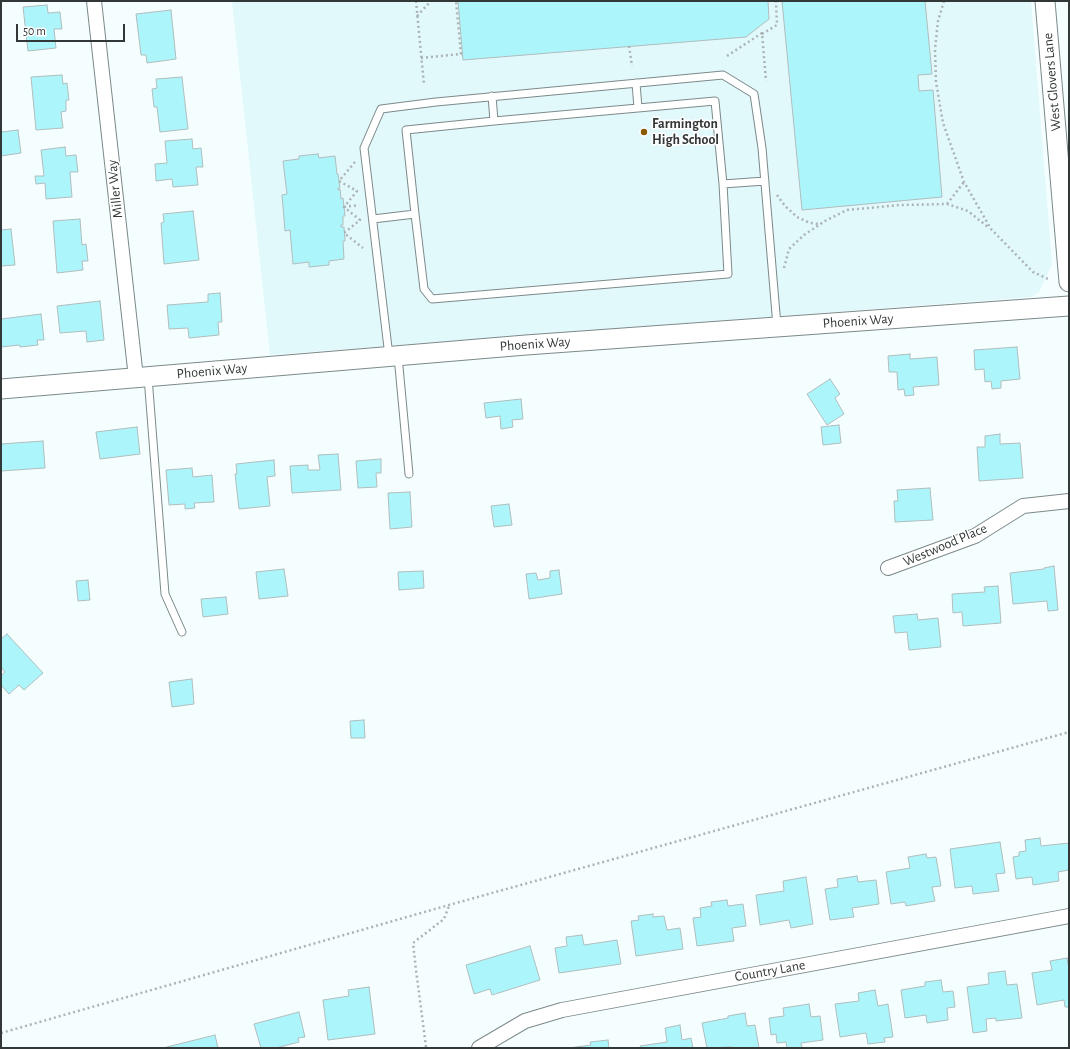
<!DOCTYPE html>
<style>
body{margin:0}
#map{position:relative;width:1070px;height:1049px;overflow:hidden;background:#f4feff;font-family:"Alegreya Sans",sans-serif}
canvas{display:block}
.frame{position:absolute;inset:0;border:2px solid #323738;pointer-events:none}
.scale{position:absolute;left:16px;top:24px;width:109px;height:18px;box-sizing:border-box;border:2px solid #323738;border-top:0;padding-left:5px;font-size:12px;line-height:14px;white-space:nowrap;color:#323738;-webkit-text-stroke:3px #fff;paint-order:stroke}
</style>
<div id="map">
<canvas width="1070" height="1049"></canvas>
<div class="frame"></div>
<div class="scale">50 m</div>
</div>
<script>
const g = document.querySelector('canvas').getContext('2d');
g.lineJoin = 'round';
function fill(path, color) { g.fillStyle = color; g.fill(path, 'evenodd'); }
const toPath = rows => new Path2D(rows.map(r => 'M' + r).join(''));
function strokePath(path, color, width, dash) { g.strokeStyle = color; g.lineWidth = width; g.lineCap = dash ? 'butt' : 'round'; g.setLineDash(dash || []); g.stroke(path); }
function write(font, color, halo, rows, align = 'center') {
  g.font = font + ' "Alegreya Sans",sans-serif'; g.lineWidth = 3; g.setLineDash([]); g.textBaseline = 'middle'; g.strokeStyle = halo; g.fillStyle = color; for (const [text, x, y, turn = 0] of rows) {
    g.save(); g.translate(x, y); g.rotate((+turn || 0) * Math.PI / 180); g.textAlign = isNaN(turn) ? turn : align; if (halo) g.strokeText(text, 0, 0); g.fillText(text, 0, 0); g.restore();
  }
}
const built = toPath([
 [232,1,1031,1,1052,264,1039,292,1031,297,270,355]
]);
const building = toPath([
 [458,1,768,1,769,19,746,37,463,60,458,1],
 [782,1,925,1,932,74,918,75,919,91,933,90,942,197,802,210,782,1],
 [47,5,48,13,60,12,62,29,54,29,56,48,28,51,23,7,47,5],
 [171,10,176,59,147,63,146,55,141,55,136,14,171,10],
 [62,75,63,84,67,83,69,100,66,100,66,111,61,112,63,128,36,130,31,77,62,75],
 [182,77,188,129,160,132,157,107,154,107,152,89,157,88,156,79,182,77],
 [18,130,21,153,1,156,1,132,18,130],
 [192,139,193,149,201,148,203,167,196,167,198,185,173,187,172,179,156,181,155,164,167,163,165,141,192,139],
 [65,147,66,156,76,155,78,172,70,172,72,197,46,199,45,183,36,184,35,176,44,176,41,150,65,147],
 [318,154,319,158,335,156,337,174,338,174,340,188,338,188,338,190,340,189,341,199,343,198,345,216,343,216,343,225,341,225,341,227,344,227,345,241,343,241,344,259,329,261,329,265,309,267,309,262,293,264,290,230,285,231,282,195,287,194,283,161,299,159,299,156,318,154],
 [193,211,199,260,164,264,161,223,164,222,163,214,193,211],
 [80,219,82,245,86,244,88,261,82,261,83,270,57,273,53,221,80,219],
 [11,229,15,265,1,266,1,230,11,229],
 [220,293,222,322,218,322,219,335,189,338,188,328,169,329,167,305,208,302,208,294,220,293],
 [100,301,104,340,87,342,86,331,60,333,57,306,100,301],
 [41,314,44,340,37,340,38,345,20,347,20,345,1,347,1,319,41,314],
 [1017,347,1020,379,1001,381,1001,388,992,389,991,381,985,382,984,369,975,370,974,350,1017,347],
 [910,354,910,359,937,357,939,385,913,387,914,395,905,396,904,389,898,390,897,372,889,372,888,356,910,354],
 [830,379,840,394,835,398,844,414,827,425,807,394,830,379],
 [521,399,523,419,512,420,513,427,501,429,500,416,486,418,484,403,521,399],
 [839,425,841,443,823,445,821,427,839,425],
 [137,427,140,454,100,459,96,432,137,427],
 [1000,434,1000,444,1020,443,1023,478,979,481,977,447,985,447,985,436,1000,434],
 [43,441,45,468,1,471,1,444,43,441],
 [338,454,341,490,292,493,290,466,308,465,308,470,320,470,318,455,338,454],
 [381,459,381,473,376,473,377,487,358,488,356,461,381,459],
 [274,460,275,476,267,477,270,506,239,509,235,474,237,474,236,464,274,460],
 [192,468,193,477,212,475,214,502,194,503,195,508,185,509,185,504,169,505,166,470,192,468],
 [930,488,933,520,895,522,894,501,898,501,897,490,930,488],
 [410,492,412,527,390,529,388,493,410,492],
 [509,504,512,525,494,527,491,506,509,504],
 [1054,566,1058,610,1048,611,1047,601,1013,604,1010,573,1044,569,1044,568,1054,566],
 [284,569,288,596,259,599,256,572,284,569],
 [559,570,562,594,529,599,526,574,536,573,538,580,550,578,550,571,559,570],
 [423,571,424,588,399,590,398,572,423,571],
 [88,580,90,600,78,601,76,581,88,580],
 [998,586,1001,623,963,626,962,612,953,613,952,594,985,592,984,587,998,586],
 [226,597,228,614,203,617,201,599,226,597],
 [917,614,918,620,938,618,941,647,909,650,907,632,895,633,893,616,917,614],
 [7,634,43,673,24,690,19,685,9,694,1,685,1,676,5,672,1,667,1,639,7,634],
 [192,679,194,704,172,707,169,682,192,679],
 [364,720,365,738,351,738,350,721,364,720],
 [1040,838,1041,846,1069,843,1069,870,1058,872,1059,881,1033,885,1032,877,1016,879,1013,857,1019,856,1019,852,1026,851,1025,840,1040,838],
 [1000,842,1005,873,996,874,999,891,973,894,972,886,955,888,950,849,1000,842],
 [926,854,927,858,936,857,941,886,932,887,935,901,906,906,905,902,891,904,886,872,910,868,908,857,926,854],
 [857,876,858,882,876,880,879,904,852,908,854,917,830,920,825,889,838,887,837,879,857,876],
 [806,877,813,924,791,928,789,920,760,925,756,895,784,891,783,881,806,877],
 [727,900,728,906,743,904,746,926,732,928,734,941,697,946,693,918,701,917,700,908,712,906,711,902,727,900],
 [653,914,653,917,664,916,667,930,680,928,683,949,636,956,631,921,639,920,638,916,653,914],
 [582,935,584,945,617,940,621,964,559,973,555,948,567,946,566,937,582,935],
 [530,946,540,980,492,995,490,989,474,994,466,965,530,946],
 [1067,958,1069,968,1069,1007,1065,1007,1064,1000,1037,1005,1032,973,1052,970,1050,961,1067,958],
 [1005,971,1007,985,1017,984,1022,1018,996,1021,996,1018,986,1019,987,1031,973,1033,967,987,989,984,988,973,1005,971],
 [941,980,943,992,953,991,955,1007,947,1008,948,1020,927,1023,926,1015,905,1018,901,990,925,986,925,982,941,980],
 [369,987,375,1034,328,1040,323,1000,349,996,348,990,369,987],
 [875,990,878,1006,888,1004,893,1037,884,1038,885,1042,868,1044,866,1033,840,1037,835,1004,859,1001,858,993,875,990],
 [809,1004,811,1017,820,1016,823,1040,801,1043,802,1048,787,1048,786,1042,777,1043,776,1034,771,1035,769,1018,784,1016,783,1008,809,1004],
 [299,1012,305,1037,298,1038,299,1042,276,1048,261,1048,254,1024,299,1012],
 [745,1013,747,1026,755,1025,759,1048,732,1048,732,1047,707,1048,702,1023,728,1018,728,1016,745,1013],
 [680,1025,682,1040,691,1038,693,1048,641,1048,640,1046,667,1042,665,1028,680,1025],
 [215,1035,218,1048,163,1048,215,1035],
 [608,1040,609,1048,569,1048,591,1045,590,1042,608,1040]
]);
const path = toPath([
 [416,1,424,85],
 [944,1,938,21,935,49,936,82,943,123,964,182,991,229,1033,272,1048,279],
 [417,16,431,1],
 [762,34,777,25,776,1],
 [629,46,632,66],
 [727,56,762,33,766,81],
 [421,58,461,54,456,1],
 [355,162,339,181,357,191,344,207,360,220,344,233,363,248],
 [777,195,785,206,797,217,810,223,819,224],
 [947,204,964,182],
 [344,207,359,205],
 [784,268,789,249,804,235,825,221,847,210,900,205,947,204,968,211,989,228],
 [1,1033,449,905,1069,732],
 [426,1047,416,970,413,943,444,919,449,906]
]);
const lane = toPath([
 [492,96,494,121,638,108,636,83],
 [638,108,715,101,723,184],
 [415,214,406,130,494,121],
 [373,219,415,214,424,289,432,299,728,274,723,184,765,181],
 [389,356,364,148,381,109,436,102,723,75,754,94,762,148,777,326],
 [398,356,409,474],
 [148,377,165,594,182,632]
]);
const street = toPath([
 [94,1,136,378],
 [888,568,975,536,1023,506,1069,501],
 [479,1048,525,1021,562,1010,1069,916]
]);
const secondary = toPath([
 [1045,1,1069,282],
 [1,389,526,345,1069,306]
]);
const markers = [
 [644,132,4,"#895a00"]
];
const streetNames = [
 ["West Glovers Lane",1052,82,-95],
 ["Miller Way",115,189,-96],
 ["Phoenix Way",858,321,-4],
 ["Phoenix Way",535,344,-4],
 ["Phoenix Way",212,371,-5],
 ["Westwood Place",945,545,-23],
 ["Country Lane",770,971,-10]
];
const poiNames = [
 ["Farmington",652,124],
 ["High School",652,140]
];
fill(built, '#e2f9fb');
fill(building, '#acf6fb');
strokePath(building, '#b1bdbe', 1);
strokePath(lane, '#7d898a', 9);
strokePath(street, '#7d898a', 16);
strokePath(secondary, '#7d898a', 21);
strokePath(path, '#abb3b4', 2.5, [2, 3]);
strokePath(lane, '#fff', 7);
strokePath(street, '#fff', 14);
strokePath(secondary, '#fff', 19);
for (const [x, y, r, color] of markers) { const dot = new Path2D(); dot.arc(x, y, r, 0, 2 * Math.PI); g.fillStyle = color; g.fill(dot); strokePath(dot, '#fff', 1.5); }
write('14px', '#323738', '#fff', streetNames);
write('bold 14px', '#323738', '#fff', poiNames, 'left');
</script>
